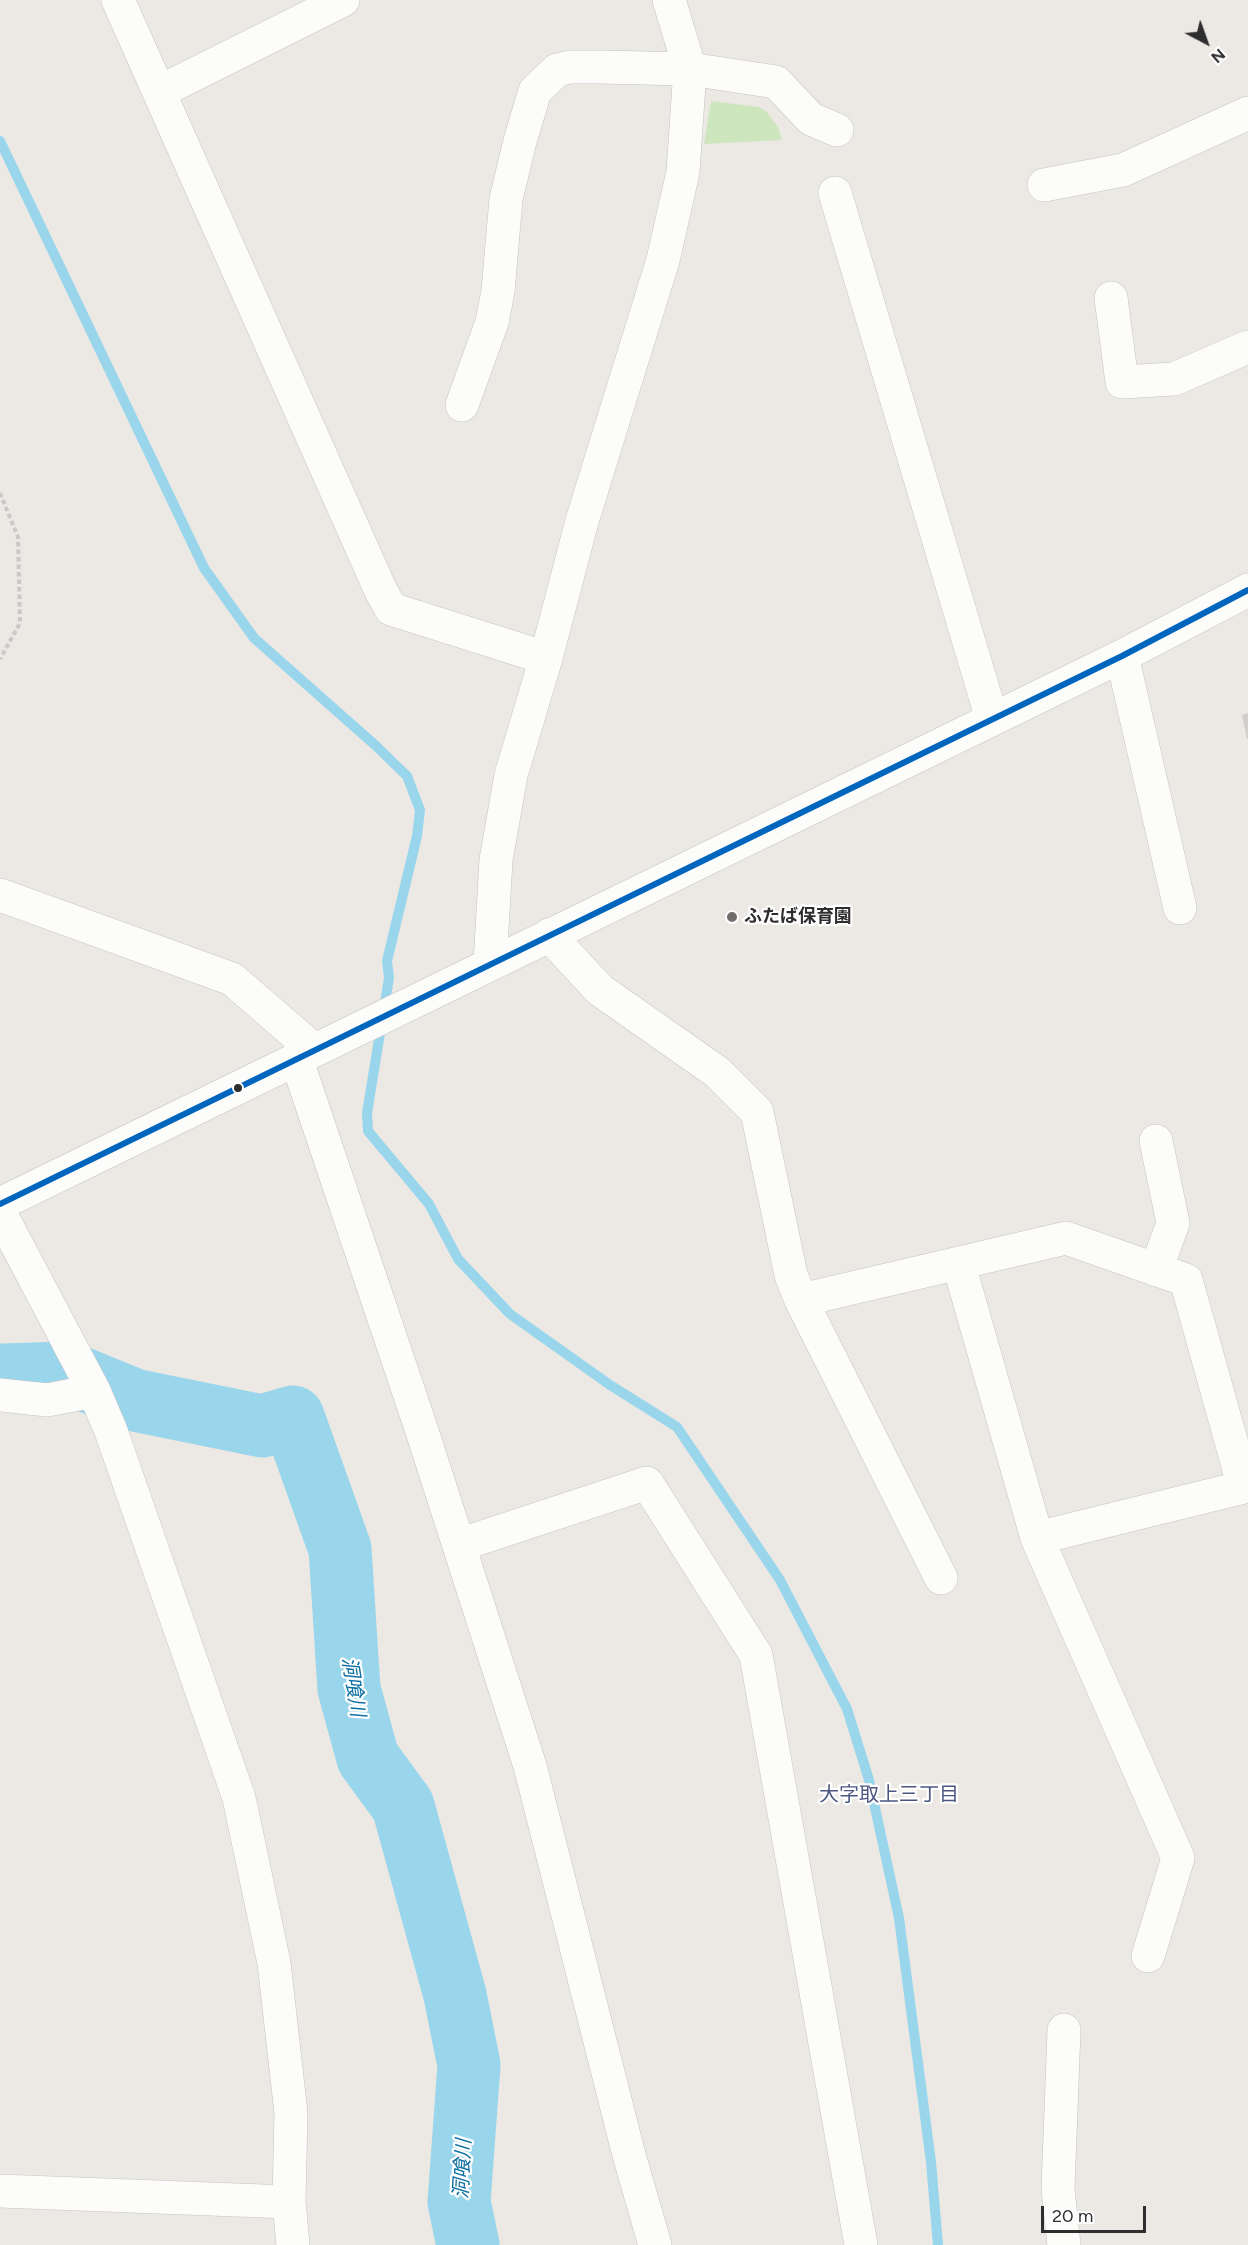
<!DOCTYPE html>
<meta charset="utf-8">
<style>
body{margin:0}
#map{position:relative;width:1248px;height:2245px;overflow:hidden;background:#ece8e4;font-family:Figtree,sans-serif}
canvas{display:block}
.north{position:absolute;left:1176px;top:12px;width:60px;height:60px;-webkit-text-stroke:4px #fff;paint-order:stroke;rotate:139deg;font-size:16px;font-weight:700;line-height:24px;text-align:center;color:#2e2e2e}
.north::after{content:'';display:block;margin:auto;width:21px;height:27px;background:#2e2e2e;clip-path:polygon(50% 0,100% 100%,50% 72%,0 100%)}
.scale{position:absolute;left:1041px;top:2206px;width:105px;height:27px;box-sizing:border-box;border:3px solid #2e2e2e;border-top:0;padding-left:8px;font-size:18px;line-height:21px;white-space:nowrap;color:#2e2e2e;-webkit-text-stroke:4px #fff;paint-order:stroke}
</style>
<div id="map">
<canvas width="1248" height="2245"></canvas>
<div class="north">N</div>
<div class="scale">20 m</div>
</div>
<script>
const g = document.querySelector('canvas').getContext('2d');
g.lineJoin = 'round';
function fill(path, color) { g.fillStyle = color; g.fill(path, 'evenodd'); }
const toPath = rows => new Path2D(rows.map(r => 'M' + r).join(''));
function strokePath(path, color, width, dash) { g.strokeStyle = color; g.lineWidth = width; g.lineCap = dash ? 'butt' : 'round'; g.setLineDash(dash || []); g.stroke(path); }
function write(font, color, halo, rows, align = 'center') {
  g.font = font + ' Figtree,"Noto Sans JP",sans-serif'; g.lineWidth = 4.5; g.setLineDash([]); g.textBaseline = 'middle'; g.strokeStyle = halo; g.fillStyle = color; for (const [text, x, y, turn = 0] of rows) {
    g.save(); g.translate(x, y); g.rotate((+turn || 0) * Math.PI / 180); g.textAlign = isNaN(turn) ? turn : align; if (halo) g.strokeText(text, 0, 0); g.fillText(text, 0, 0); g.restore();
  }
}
const green = toPath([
 [711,101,759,107,767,112,778,127,782,140,704,144]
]);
const stream = toPath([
 [0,141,204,568,254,638,375,745,407,776,420,810,417,836,387,961,389,978,367,1113,368,1131,429,1204,458,1259,510,1314,610,1385,677,1427,780,1580,847,1709,869,1780,899,1918,931,2162,938,2245]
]);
const river = toPath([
 [0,1375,68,1373,134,1400,262,1426,293,1417,340,1549,349,1689,368,1758,403,1806,455,1995,469,2065,459,2202,468,2245]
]);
const building = toPath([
 [1248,713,1248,739,1247,739,1242,715]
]);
const path = toPath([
 [0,493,18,537,20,623,0,659]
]);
const minor = toPath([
 [118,0,381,591,391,609,546,658],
 [159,92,343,0],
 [1044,185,1123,170,1248,113],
 [835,193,992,719],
 [1111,298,1122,382,1174,379,1248,347],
 [462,405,492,322,498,291,506,199,520,141,535,91,557,70,570,67,599,67,690,69,776,82,811,119,837,130],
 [1122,656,1180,908],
 [0,895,232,979,314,1050],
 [549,935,600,990,717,1072,757,1112,791,1275,801,1300,1066,1238,1186,1280,1244,1487],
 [490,964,496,860,511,775,546,658,582,521,663,260,683,172,690,69,669,0],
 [296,1058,421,1428,530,1766,629,2155,655,2245],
 [0,1204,1122,656,1248,590],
 [0,1213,94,1391,111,1431,239,1798,274,1963,291,2113,289,2202,293,2245],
 [959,1265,1037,1538,1178,1858,1148,1956],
 [1156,1270,1173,1223,1156,1141],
 [801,1300,941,1578],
 [0,1395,47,1400,94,1391],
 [1037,1538,1248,1486],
 [459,1545,647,1483,756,1655,861,2245],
 [0,2191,289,2202],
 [1064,2245,1058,2189,1064,2030]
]);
const bus1 = toPath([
 [0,1204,1122,656,1248,590]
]);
const markers = [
 [732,917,6,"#706f6e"],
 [238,1088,5,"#2e2e2e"]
];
const poiNames = [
 ["ふたば保育園",744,917]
];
const waterNames = [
 ["洞喰川",353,1687,81],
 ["洞喰川",463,2169,-87]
];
const neighbourhoodNames = [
 ["大字取上三丁目",889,1795]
];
fill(green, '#cee6be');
strokePath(stream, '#99d6ec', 10);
strokePath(river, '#99d6ec', 63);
fill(building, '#d1cecb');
strokePath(minor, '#c5c4c5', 34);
strokePath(path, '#c9c9c8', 4, [4.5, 3]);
strokePath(minor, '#fcfcfb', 33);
strokePath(bus1, '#0065bd', 6);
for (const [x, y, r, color] of markers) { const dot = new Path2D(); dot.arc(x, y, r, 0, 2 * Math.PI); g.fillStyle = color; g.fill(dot); strokePath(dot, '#fff', 2); }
write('bold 18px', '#2e2e2e', '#fff', poiNames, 'left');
write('italic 20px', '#0d6fa3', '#fff', waterNames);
write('20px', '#4d5680', '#fff', neighbourhoodNames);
</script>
